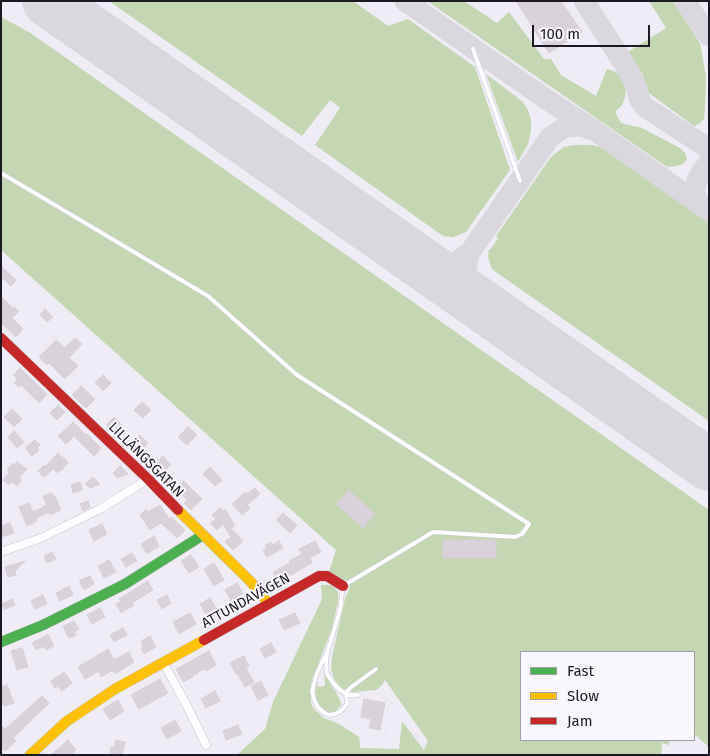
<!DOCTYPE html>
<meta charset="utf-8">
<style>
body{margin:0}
#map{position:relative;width:710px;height:756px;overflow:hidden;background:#efecf6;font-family:"Fira Sans",sans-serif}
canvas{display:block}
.frame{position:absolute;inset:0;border:2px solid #1d1924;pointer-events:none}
.legend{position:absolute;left:520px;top:651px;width:175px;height:90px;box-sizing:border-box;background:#faf8fe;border:1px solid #a29fa7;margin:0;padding:6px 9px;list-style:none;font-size:15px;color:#1d1924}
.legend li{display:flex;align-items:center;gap:10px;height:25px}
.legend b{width:25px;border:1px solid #a29fa7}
.scale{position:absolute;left:532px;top:25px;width:118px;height:22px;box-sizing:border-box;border:2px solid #1d1924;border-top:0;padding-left:6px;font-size:15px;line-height:18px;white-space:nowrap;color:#1d1924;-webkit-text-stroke:4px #faf8fe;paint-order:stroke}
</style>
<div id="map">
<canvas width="710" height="756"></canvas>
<div class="frame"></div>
<ul class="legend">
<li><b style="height:6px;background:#4caf50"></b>Fast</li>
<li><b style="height:6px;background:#ffc107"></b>Slow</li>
<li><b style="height:6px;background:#c62828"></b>Jam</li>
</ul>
<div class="scale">100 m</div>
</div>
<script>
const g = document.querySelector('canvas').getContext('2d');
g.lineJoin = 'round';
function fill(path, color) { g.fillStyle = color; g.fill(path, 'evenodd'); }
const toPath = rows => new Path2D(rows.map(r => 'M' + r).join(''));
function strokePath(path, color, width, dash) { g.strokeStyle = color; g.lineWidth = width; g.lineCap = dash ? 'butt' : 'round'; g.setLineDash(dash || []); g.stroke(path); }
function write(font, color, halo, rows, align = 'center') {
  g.font = font + ' "Fira Sans",sans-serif'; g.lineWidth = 4; g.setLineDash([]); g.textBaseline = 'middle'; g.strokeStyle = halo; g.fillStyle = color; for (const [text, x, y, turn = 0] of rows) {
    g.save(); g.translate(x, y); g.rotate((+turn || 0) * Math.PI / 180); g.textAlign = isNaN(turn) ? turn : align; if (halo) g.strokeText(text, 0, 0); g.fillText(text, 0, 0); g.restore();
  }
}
const green = toPath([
 [109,1,353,1,388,26,408,19,475,67,510,170,466,232,453,237,443,236,315,145,340,108,330,100,302,136],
 [427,1,464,1,497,23,509,12,544,59,551,59,561,75,596,96,607,69,614,71,619,74,623,80,626,89,625,97,622,105,615,112,621,123,642,128,680,148,685,153,687,159,683,164,676,166,667,167],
 [649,1,673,1,700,43,706,76,705,108,704,119,699,124,694,126,646,91,643,75,628,52,666,28],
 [1,17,29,32,709,510,709,747,694,734,694,652,521,652,521,740,669,740,669,745,662,743,661,755,237,755,265,729,273,702,322,599,321,585,331,585,335,588,338,592,338,602,332,628,311,683,311,704,315,710,324,718,339,724,359,737,360,743,360,748,399,749,402,721,424,750,428,741,385,680,381,686,376,690,353,692,344,689,340,687,334,679,331,669,332,657,345,599,350,587,348,580,343,580,328,575,336,550,1,250],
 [486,74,522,101,528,110,531,120,531,131,528,144,518,162],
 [574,145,591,145,600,147,609,151,709,222,709,421,493,270,491,267,488,257,489,249,491,249,498,238,496,236,551,157,557,152,564,147],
 [325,666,326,675,331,685,336,692,340,700,341,705,335,712,329,713,323,709,319,705,315,695,317,680,318,687,325,686,324,671]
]);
const taxiway = toPath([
 [405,1,543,97,594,130,709,211],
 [584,1,628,70,636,86,640,100,645,107,709,149],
 [685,1,709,36],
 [702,206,695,195,695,186,699,176,709,162],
 [417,261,429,264,438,266,447,265,456,262,470,252],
 [479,304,467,284,466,277,467,260,470,252,550,137,562,129,568,127,581,126,592,130]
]);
const runway = toPath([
 [48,1,709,465]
]);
const building = toPath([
 [516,1,561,1,582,32,549,53,516,1],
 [1,266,16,280,11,286,1,277,1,266],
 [1,296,14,309,15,307,19,311,12,318,23,329,16,337,1,323,1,296],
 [45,309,53,317,47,322,40,315,45,309],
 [75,338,82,344,69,358,78,366,65,379,49,363,47,365,39,357,56,340,65,348,75,338],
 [20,368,47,394,39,403,21,385,19,387,14,383,18,379,13,375,20,368],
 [103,375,111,383,103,391,95,382,103,375],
 [81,386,95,399,86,408,72,395,81,386],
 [142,402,151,410,143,418,134,410,142,402],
 [58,405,65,412,57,420,50,413,58,405],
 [12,409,22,419,14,427,4,417,12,409],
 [114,417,123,426,115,433,106,425,114,417],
 [73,422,86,435,87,434,101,448,94,456,74,436,66,444,58,436,73,422],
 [188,427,197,435,187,445,178,437,188,427],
 [14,431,24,442,17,448,8,437,14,431],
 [140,435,148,443,137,455,128,447,140,435],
 [35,440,40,445,37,448,39,450,32,456,25,448,35,440],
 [58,453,68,462,61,471,59,470,57,473,53,469,44,477,38,471,44,465,45,467,58,453],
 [163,456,171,465,159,477,151,468,163,456],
 [17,462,27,469,19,478,22,480,17,486,12,482,9,485,3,480,10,472,7,470,13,463,15,465,17,462],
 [120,466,128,474,117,478,113,473,120,466],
 [210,467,222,480,215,486,203,474,210,467],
 [93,477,100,484,90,488,85,484,93,477],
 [184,481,202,499,191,510,184,503,187,500,176,489,184,481],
 [80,482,83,490,73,493,71,485,80,482],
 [255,488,260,494,247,505,250,508,242,515,232,504,245,492,247,494,255,488],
 [349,490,375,514,363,528,336,504,349,490],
 [51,493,53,496,55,496,61,510,50,515,49,512,36,518,37,521,27,526,19,507,29,503,33,512,47,505,43,496,51,493],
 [88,501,90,507,83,511,80,504,88,501],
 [160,505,169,519,171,517,185,530,177,538,161,523,150,530,140,515,146,509,148,512,160,505],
 [220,508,223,511,225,509,235,526,231,528,243,541,233,550,225,542,231,537,223,524,217,530,210,523,216,519,212,515,220,508],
 [283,513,297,525,290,533,276,520,283,513],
 [10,523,14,533,1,537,1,526,10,523],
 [102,524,107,534,94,541,89,530,102,524],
 [154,536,159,546,147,554,141,544,154,536],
 [443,540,496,540,496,558,443,558,443,540],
 [279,541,283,548,267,557,263,550,267,548,265,545,271,542,272,545,279,541],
 [315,541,321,552,310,558,312,563,278,582,273,572,290,563,289,561,302,554,299,549,315,541],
 [52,552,56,559,47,563,44,556,52,552],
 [132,553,137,561,126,567,121,559,132,553],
 [191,555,199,567,189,573,181,561,191,555],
 [109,560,116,572,104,578,98,566,109,560],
 [25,561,15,571,16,575,8,577,5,567,25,561],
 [214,563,224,580,214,586,204,569,214,563],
 [90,576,94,584,84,590,80,583,80,580,90,576],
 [148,581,153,590,132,603,134,605,121,613,116,604,121,601,119,599,148,581],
 [237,583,243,593,231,601,225,590,237,583],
 [69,586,73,595,60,601,56,593,69,586],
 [43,595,47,604,35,609,31,601,43,595],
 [167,595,171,603,162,609,157,600,167,595],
 [210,598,216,608,206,614,200,604,210,598],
 [12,599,15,605,4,610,2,604,12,599],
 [100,608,105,617,92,624,87,615,100,608],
 [190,613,196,624,179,634,173,622,190,613],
 [295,613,300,623,284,630,279,620,295,613],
 [74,621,79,629,74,632,76,635,69,638,63,626,74,621],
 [123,628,127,635,114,642,110,635,123,628],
 [48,634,54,646,46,650,44,646,36,650,32,643,48,634],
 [150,636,156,647,144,654,141,648,143,647,141,641,150,636],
 [271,643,276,652,265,658,260,649,271,643],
 [22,648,28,667,17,670,11,651,22,648],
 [108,649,114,660,129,652,134,662,115,674,113,670,101,677,99,671,85,679,78,667,108,649],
 [209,651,216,665,206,671,204,669,192,676,193,677,183,682,176,669,209,651],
 [244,656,249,666,246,668,254,682,245,687,237,673,236,674,230,663,244,656],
 [64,672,72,683,62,691,58,686,55,688,51,681,64,672],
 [160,679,168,693,139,709,131,695,160,679],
 [261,681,268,695,258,700,251,686,261,681],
 [7,685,14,703,4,706,1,700,1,687,7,685],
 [215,691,220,701,206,708,201,699,215,691],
 [42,696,49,703,13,738,16,741,5,751,1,747,1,725,5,729,42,696],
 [364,699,385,703,380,730,369,728,371,719,361,717,364,699],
 [118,700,124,711,110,720,103,709,118,700],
 [175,720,181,731,167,739,161,728,175,720],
 [238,725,242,734,226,740,223,731,238,725],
 [68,740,76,750,70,755,51,755,68,740],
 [116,740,125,742,122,755,110,753,111,747,114,748,116,740]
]);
const path = toPath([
 [364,694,378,693,385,698,399,712,431,755],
 [342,716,369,735,378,738,383,738,386,734,388,703]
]);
const lane = toPath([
 [473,49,520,181],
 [1,173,208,296,297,375,529,524,522,534,515,537,433,532,343,586,340,610,328,650,326,661,327,674,334,684,341,691,349,695,358,695],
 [326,654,317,673,312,691,314,699,317,706,323,712,329,715,335,714,341,711,347,704,346,693,350,688,376,669]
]);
const street = toPath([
 [1,552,41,538,102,508,148,479],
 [163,662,188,708,206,745]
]);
const fast = toPath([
 [1,642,43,625,125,584,203,535]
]);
const slow = toPath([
 [178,510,250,581,269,604],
 [30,755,67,721,115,689,204,640]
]);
const jam = toPath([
 [1,338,148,479,178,510],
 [204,640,319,576,327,576,343,586]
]);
const streetNames = [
 ["LILLÄNGSGATAN",146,460,45],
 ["ATTUNDAVÄGEN",246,601,-29]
];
fill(green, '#c4d7b2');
strokePath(taxiway, '#dad8de', 21);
strokePath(runway, '#dad8de', 52);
fill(building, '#d9d2da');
strokePath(building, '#d7d0d9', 1);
strokePath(lane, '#c6c3cd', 5);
strokePath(street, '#c6c3cd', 9);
strokePath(fast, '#c6c3cd', 11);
strokePath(slow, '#c6c3cd', 11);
strokePath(jam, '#c6c3cd', 11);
strokePath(path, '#d1d0d3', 1, [1, 4]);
strokePath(lane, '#fdfcfe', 4);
strokePath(street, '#fdfcfe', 8);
strokePath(fast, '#4caf50', 10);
strokePath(slow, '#ffc107', 10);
strokePath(jam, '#c62828', 10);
write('14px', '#1d1924', '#faf8fe', streetNames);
</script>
